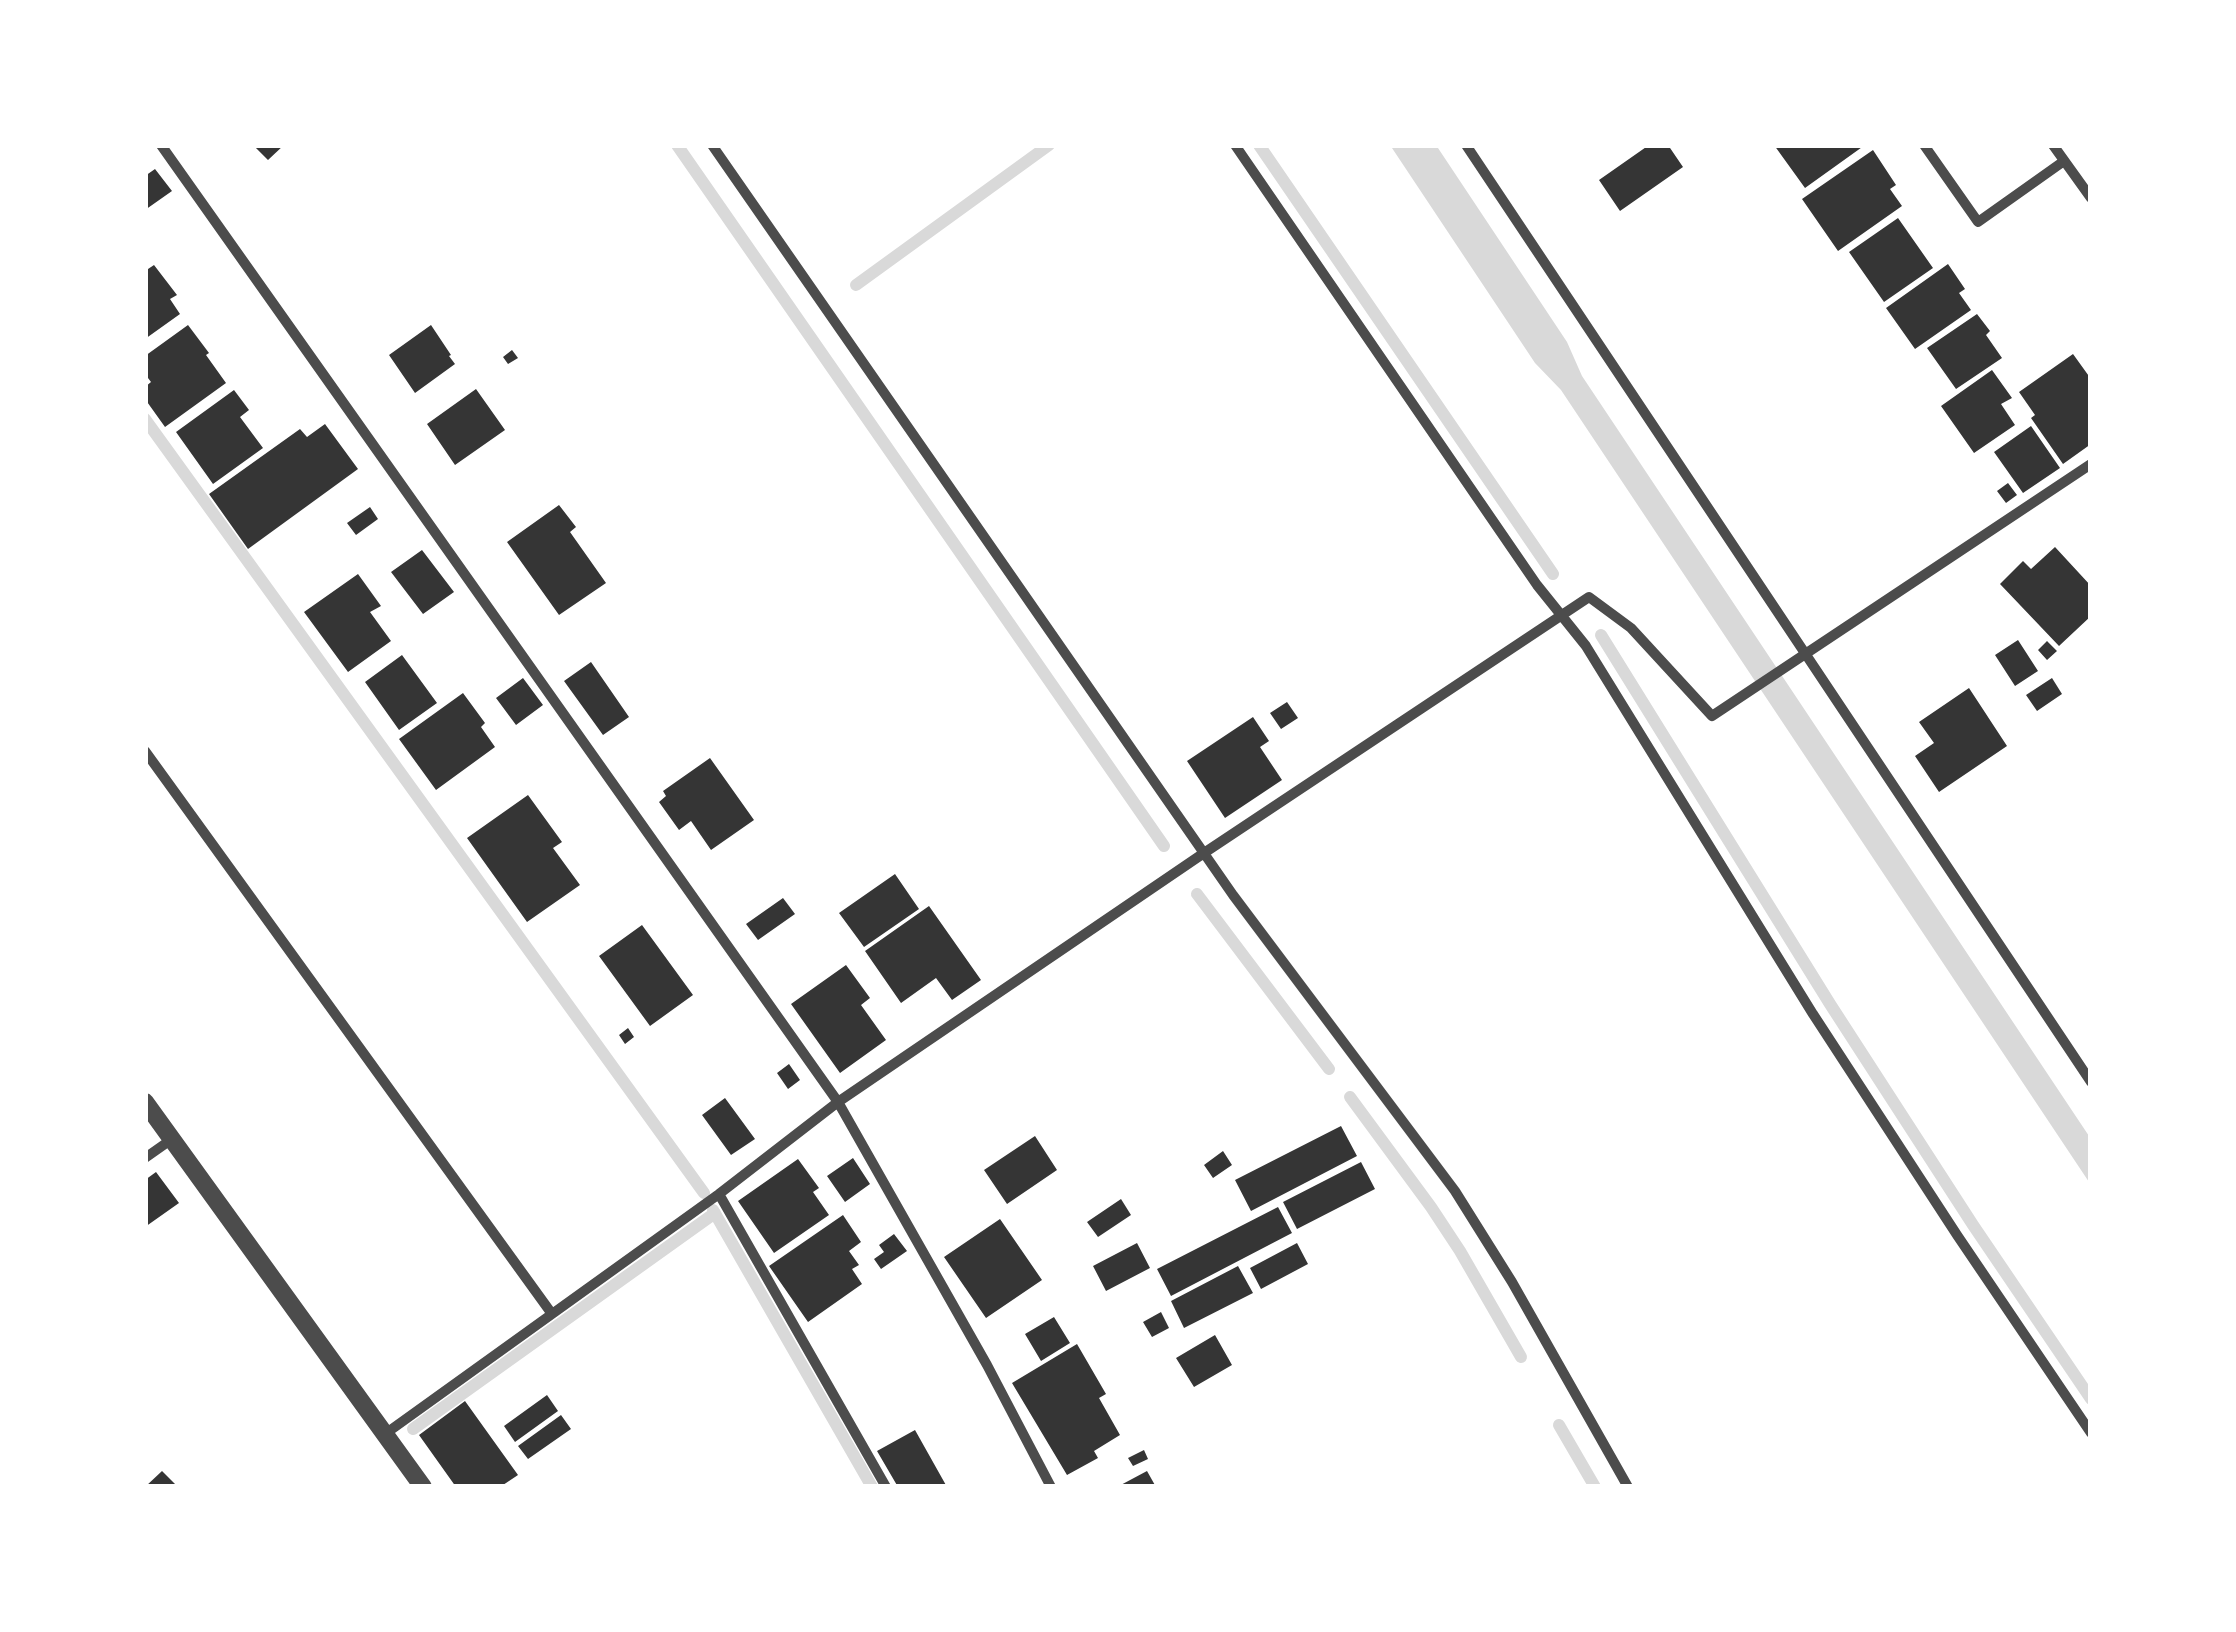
<!DOCTYPE html>
<style>
body{margin:0}
#map{position:relative;width:2236px;height:1632px;overflow:hidden;background:#fff;font-family:"Alegreya Sans",sans-serif}
canvas{display:block}
.frame{position:absolute;inset:0;border:148px solid #fff;pointer-events:none}
</style>
<div id="map">
<canvas width="2236" height="1632"></canvas>
<div class="frame"></div>
</div>
<script>
const g = document.querySelector('canvas').getContext('2d');
g.lineJoin = 'round';
function fill(path, color) { g.fillStyle = color; g.fill(path, 'evenodd'); }
const toPath = rows => new Path2D(rows.map(r => 'M' + r).join(''));
function strokePath(path, color, width, dash) { g.strokeStyle = color; g.lineWidth = width; g.lineCap = dash ? 'butt' : 'round'; g.setLineDash(dash || []); g.stroke(path); }
const water = toPath([
 [1390,145,1436,145,1567,342,1582,376,2091,1139,2091,1185,1561,390,1535,363]
]);
const stream = toPath([
 [677,145,1164,846],
 [1259,145,1553,574],
 [856,285,1049,145],
 [145,419,704,1193],
 [1601,635,1830,1004,1973,1225,2091,1399],
 [1197,894,1329,1069],
 [1350,1097,1431,1207,1460,1251,1521,1357],
 [713,1210,872,1487],
 [1559,1425,1595,1487],
 [413,1429,715,1213]
]);
const building = toPath([
 [253,145,284,145,268,160],
 [1649,145,1668,145,1683,167,1620,211,1599,180],
 [1774,145,1865,145,1805,188],
 [1873,150,1896,185,1890,189,1902,206,1838,251,1802,199],
 [155,169,172,191,145,210,145,176],
 [1898,218,1933,268,1884,302,1849,252],
 [1948,264,1965,289,1959,293,1971,310,1915,349,1886,308],
 [154,265,177,295,170,299,180,314,145,339,145,271],
 [1977,314,1990,331,1986,335,2002,358,1956,389,1927,348],
 [188,325,209,353,206,355,226,383,165,427,145,399,145,387,151,382,145,374,145,356],
 [431,325,451,355,449,356,455,364,415,393,389,355],
 [512,350,518,358,508,364,503,357],
 [2073,354,2091,379,2091,444,2063,464,2031,418,2035,415,2019,392],
 [1992,370,2012,398,2001,404,2015,425,1974,453,1941,406],
 [476,389,505,430,455,465,427,424],
 [234,390,249,410,240,417,263,448,213,484,176,432],
 [325,424,358,469,248,549,209,494,300,429,307,437],
 [2031,426,2060,468,2023,493,1994,452],
 [2008,483,2017,495,2006,503,1997,491],
 [559,505,576,527,570,532,606,583,559,615,507,542],
 [370,507,378,519,356,535,347,523],
 [2055,547,2091,586,2091,616,2059,646,2000,584,2023,561,2031,569],
 [422,550,454,592,423,614,391,572],
 [358,574,381,606,370,612,391,641,348,672,304,612],
 [2018,640,2038,671,2015,686,1995,655],
 [2047,641,2057,651,2047,660,2038,650],
 [402,655,437,703,399,730,365,682],
 [591,662,629,717,603,735,564,681],
 [523,678,543,705,516,725,496,698],
 [2052,678,2062,694,2037,711,2026,695],
 [1969,688,2007,746,1939,792,1915,756,1934,743,1919,722],
 [463,693,485,723,481,727,495,747,436,790,399,739],
 [1287,702,1298,718,1281,729,1270,713],
 [1253,717,1269,741,1260,747,1282,780,1225,818,1187,761],
 [710,758,754,820,711,850,691,821,679,830,659,802,666,796,663,791],
 [528,795,562,842,553,848,580,885,527,922,467,838],
 [895,874,919,909,864,947,839,913],
 [783,898,795,914,758,940,746,924],
 [929,906,981,980,952,1000,936,978,901,1003,865,951],
 [642,925,693,995,650,1026,599,956],
 [846,965,870,998,861,1005,886,1040,840,1073,791,1004],
 [628,1028,634,1037,625,1044,619,1035],
 [789,1064,800,1080,788,1089,777,1073],
 [725,1098,755,1139,731,1155,702,1115],
 [1341,1126,1357,1156,1251,1211,1235,1180],
 [1035,1136,1057,1170,1007,1204,984,1170],
 [1223,1151,1232,1165,1213,1178,1204,1165],
 [853,1158,870,1184,845,1202,827,1176],
 [798,1159,819,1188,813,1192,829,1215,774,1253,738,1201],
 [1361,1162,1375,1189,1297,1229,1283,1202],
 [156,1172,179,1203,145,1227,145,1180],
 [1121,1199,1131,1215,1098,1237,1087,1222],
 [1278,1207,1292,1233,1171,1296,1157,1269],
 [843,1215,861,1242,849,1251,859,1265,852,1269,862,1284,808,1322,769,1266],
 [1000,1219,1042,1280,986,1318,944,1257],
 [894,1234,907,1251,881,1269,874,1259,884,1252,879,1245],
 [1137,1243,1150,1268,1106,1291,1093,1266],
 [1297,1243,1308,1264,1261,1289,1250,1268],
 [1238,1266,1253,1293,1184,1328,1171,1301],
 [1161,1312,1169,1328,1152,1337,1143,1322],
 [1054,1317,1070,1343,1041,1361,1025,1334],
 [1215,1335,1232,1365,1194,1387,1176,1358],
 [1077,1344,1106,1394,1099,1398,1120,1435,1094,1451,1098,1458,1067,1475,1012,1383],
 [547,1395,558,1411,515,1442,504,1426],
 [465,1401,518,1475,500,1487,456,1487,419,1435],
 [561,1415,571,1429,528,1459,518,1446],
 [915,1430,947,1487,898,1487,877,1451],
 [1144,1450,1148,1459,1133,1466,1128,1458],
 [162,1471,178,1487,145,1487],
 [1147,1471,1156,1487,1117,1487]
]);
const minor = toPath([
 [161,145,838,1102,987,1365,1051,1487],
 [712,145,1233,895,1455,1191,1512,1282,1628,1487],
 [1235,145,1537,585,1586,646,1813,1014,1957,1235,2091,1433],
 [1466,145,2091,1082],
 [1924,145,1978,222,2064,161],
 [2053,145,2091,198],
 [145,751,552,1314],
 [145,1158,172,1139],
 [719,1194,886,1487],
 [385,1434,719,1194,838,1102,1204,853,1589,597,1631,628,1712,716,2091,464]
]);
const tertiary = toPath([
 [145,1102,423,1487]
]);
fill(water, '#d9d9d9');
strokePath(stream, '#d9d9d9', 12);
fill(building, '#353535');
strokePath(minor, '#4c4c4c', 10);
strokePath(tertiary, '#4c4c4c', 18);
</script>
